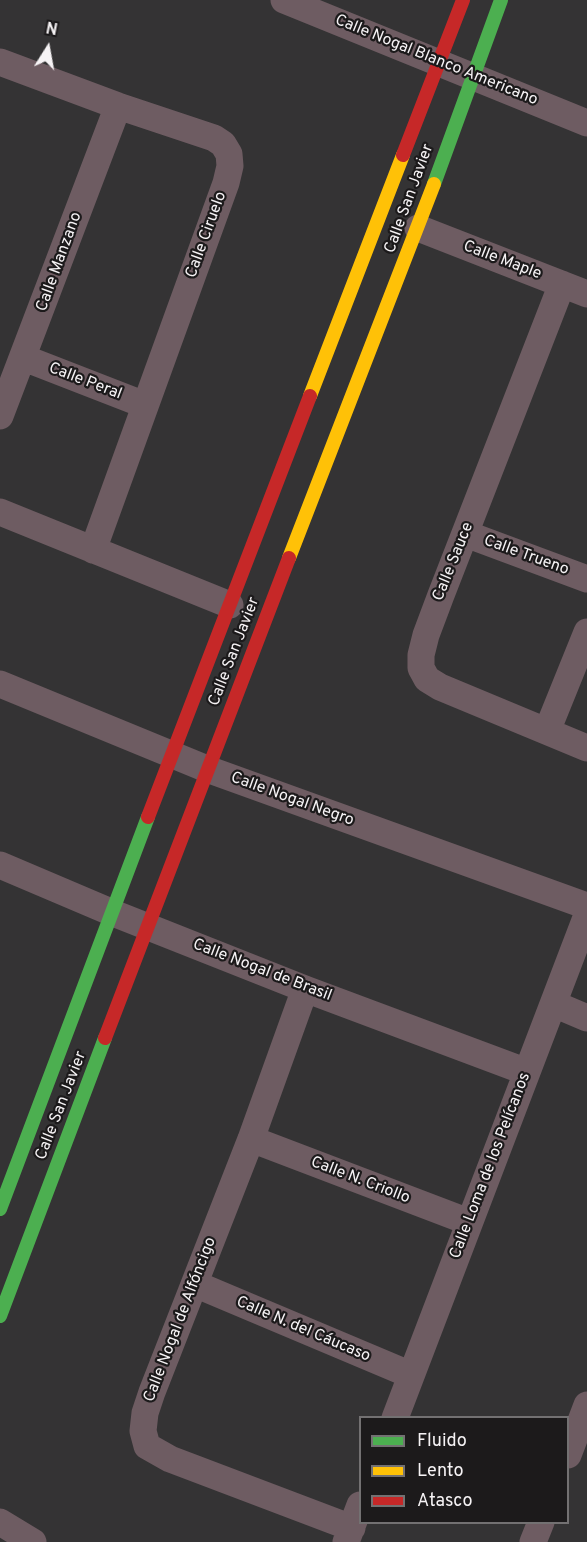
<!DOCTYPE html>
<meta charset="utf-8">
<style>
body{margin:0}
#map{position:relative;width:587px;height:1542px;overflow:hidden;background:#343334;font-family:Overpass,sans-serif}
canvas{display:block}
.legend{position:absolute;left:359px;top:1416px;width:210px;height:108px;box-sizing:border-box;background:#1c1a1b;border:2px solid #737172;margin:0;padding:8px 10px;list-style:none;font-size:18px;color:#f6f3f5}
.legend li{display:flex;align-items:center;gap:12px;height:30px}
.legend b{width:30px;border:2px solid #737172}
.north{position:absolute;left:18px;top:18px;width:60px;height:60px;-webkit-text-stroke:4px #1c1a1b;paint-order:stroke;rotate:11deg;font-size:16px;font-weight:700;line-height:24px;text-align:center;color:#f6f3f5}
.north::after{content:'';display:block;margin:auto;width:21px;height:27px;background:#f6f3f5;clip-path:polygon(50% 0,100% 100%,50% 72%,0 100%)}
</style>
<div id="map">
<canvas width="587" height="1542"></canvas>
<ul class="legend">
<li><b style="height:8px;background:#4caf50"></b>Fluido</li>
<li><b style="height:8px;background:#ffc107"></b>Lento</li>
<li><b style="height:8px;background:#c62828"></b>Atasco</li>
</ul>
<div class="north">N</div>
</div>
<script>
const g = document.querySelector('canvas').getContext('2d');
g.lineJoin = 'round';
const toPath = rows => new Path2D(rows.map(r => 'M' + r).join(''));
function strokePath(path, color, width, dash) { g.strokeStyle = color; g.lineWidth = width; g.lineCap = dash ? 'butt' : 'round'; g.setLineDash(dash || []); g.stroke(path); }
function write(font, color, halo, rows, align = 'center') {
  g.font = font + ' Overpass,sans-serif'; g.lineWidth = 4.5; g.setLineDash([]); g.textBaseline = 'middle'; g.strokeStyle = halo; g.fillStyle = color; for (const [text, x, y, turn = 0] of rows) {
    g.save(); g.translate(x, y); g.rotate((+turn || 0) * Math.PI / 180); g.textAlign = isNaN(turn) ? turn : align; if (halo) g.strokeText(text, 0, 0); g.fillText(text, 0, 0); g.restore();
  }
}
const street = toPath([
 [284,0,587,123],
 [0,62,118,106,214,138,223,144,229,154,230,166,226,183,93,550],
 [418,228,587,294],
 [562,284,441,595,426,635,421,655,421,668,427,679,440,687,587,748],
 [24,358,145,405],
 [0,416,118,106],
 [0,512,230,605],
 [466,534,587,579],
 [0,684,207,769,587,906],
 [547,731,587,632],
 [0,865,113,913,305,989,527,1072],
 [305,989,251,1139,152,1392,145,1413,143,1431,147,1446,170,1459,352,1528],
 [554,1004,587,1018],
 [251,1139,469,1222],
 [195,1284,411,1375],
 [395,1418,587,915],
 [568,1455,587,1405],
 [0,1522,33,1542],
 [346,1542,360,1505],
 [533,1542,541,1522]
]);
const fast = toPath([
 [434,184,501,0],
 [0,1209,148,817],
 [0,1316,105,1038]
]);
const slow = toPath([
 [310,396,403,155],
 [289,558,434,184]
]);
const jam = toPath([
 [403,155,463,0],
 [148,817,310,396],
 [105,1038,289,558]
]);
const streetNames = [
 ["Calle Nogal Blanco Americano",436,61,22],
 ["Calle San Javier",410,199,-70],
 ["Calle Ciruelo",207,235,-70],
 ["Calle Maple",502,261,21],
 ["Calle Manzano",60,262,-70],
 ["Calle Peral",85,382,21],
 ["Calle Trueno",526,556,20],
 ["Calle Sauce",454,562,-68],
 ["Calle San Javier",235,652,-69],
 ["Calle Nogal Negro",292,800,20],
 ["Calle Nogal de Brasil",262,971,21],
 ["Calle San Javier",62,1106,-69],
 ["Calle Loma de los Pelícanos",491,1166,-69],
 ["Calle N. Criollo",360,1181,21],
 ["Calle Nogal de Alfóncigo",181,1320,-69],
 ["Calle N. del Cáucaso",303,1330,23]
];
strokePath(street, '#6e5c62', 27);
strokePath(fast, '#4caf50', 14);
strokePath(slow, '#ffc107', 14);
strokePath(jam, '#c62828', 14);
write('16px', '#f6f3f5', '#1c1a1b', streetNames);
</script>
